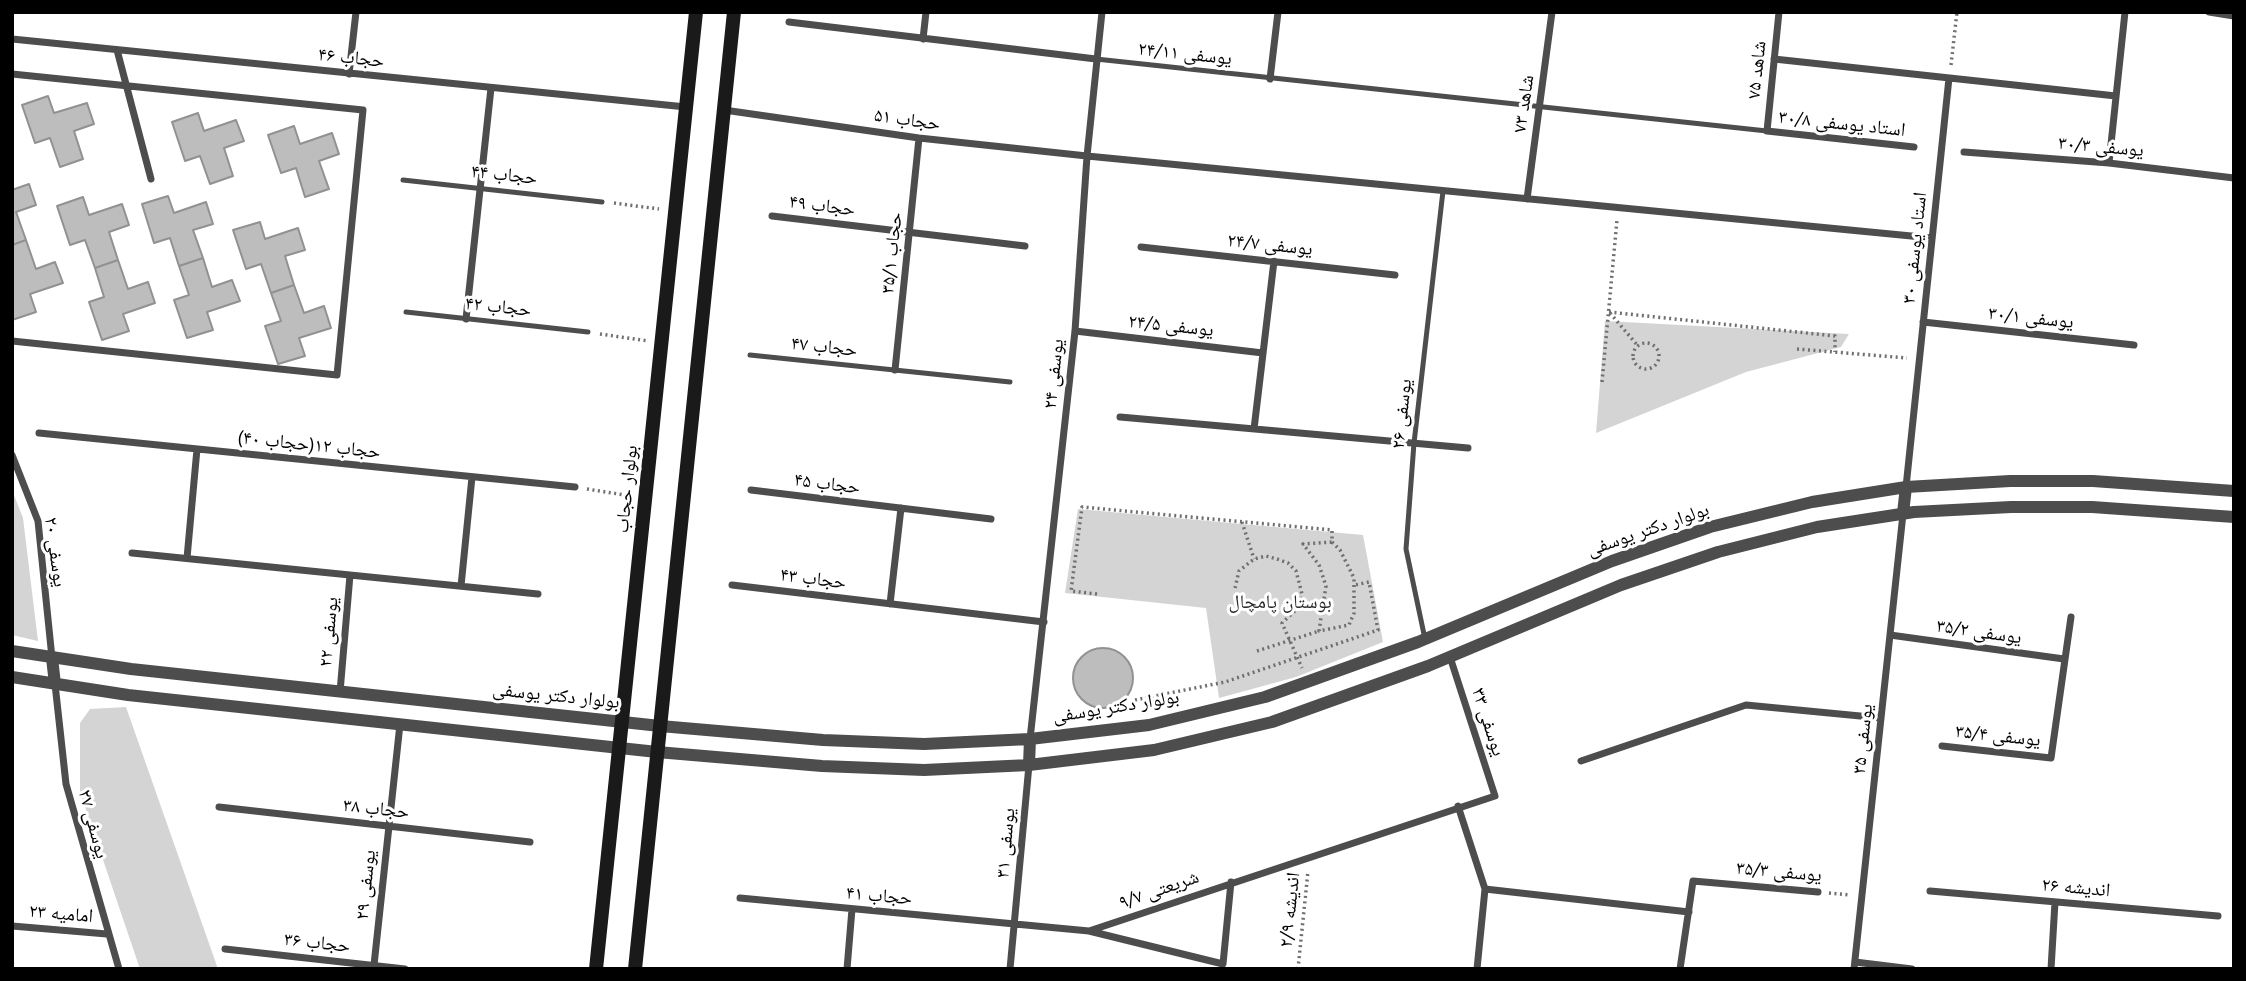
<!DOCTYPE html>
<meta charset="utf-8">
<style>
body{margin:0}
#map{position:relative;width:2246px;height:981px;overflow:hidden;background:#fff;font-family:"PT Sans",sans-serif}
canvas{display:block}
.frame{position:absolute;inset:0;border:14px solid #000;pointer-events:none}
</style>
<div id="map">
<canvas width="2246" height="981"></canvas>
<div class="frame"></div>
</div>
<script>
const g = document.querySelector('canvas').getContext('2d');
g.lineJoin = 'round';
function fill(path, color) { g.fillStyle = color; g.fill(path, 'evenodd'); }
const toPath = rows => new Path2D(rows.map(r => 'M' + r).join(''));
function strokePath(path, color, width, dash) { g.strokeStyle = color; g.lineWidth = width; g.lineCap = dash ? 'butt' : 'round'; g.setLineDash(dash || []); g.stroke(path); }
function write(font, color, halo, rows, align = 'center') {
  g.font = font + ' "PT Sans","Noto Naskh Arabic",sans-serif'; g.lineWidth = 6; g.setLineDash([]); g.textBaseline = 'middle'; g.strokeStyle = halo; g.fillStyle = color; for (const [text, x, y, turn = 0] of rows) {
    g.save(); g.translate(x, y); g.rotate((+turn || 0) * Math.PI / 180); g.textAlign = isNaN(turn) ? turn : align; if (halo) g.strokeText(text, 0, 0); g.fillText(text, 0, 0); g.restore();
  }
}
const green = toPath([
 [1605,321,1849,334,1841,347,1746,372,1596,433],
 [12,490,23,518,38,641,12,635],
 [1078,509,1363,535,1383,642,1296,677,1219,698,1206,608,1065,593],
 [126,707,218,969,140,969,80,792,80,723,90,709]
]);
const building = toPath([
 [48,96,54,113,87,103,94,124,74,131,83,159,60,167,50,138,35,143,22,105,48,96],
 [198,113,204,131,236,120,244,141,224,148,233,176,210,184,200,156,185,161,172,122,198,113],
 [294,126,300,144,332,133,339,154,319,161,329,189,305,197,296,168,281,173,268,135,294,126],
 [29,184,36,205,16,212,26,240,12,245,12,190,29,184],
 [168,196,174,213,206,202,213,224,193,230,203,258,179,266,170,238,154,243,142,204,168,196],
 [83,197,89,215,122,204,129,225,109,232,118,260,95,268,85,240,70,245,57,206,83,197],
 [260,222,265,239,298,228,305,250,285,256,294,285,271,293,261,264,246,269,233,230,260,222],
 [26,240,36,269,55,262,63,283,30,294,36,312,12,320,12,245,26,240],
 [203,258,212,287,232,280,240,301,207,312,213,330,187,338,174,300,189,295,179,266,203,258],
 [118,260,128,289,148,282,155,303,123,314,129,331,102,340,89,302,104,297,95,268,118,260],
 [294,285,304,313,324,306,331,328,299,338,305,356,278,364,265,326,281,321,271,293,294,285],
 '1073 678a30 30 0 1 1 60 0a30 30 0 1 1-60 0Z'
]);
const path = toPath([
 [1951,65,1957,12],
 [614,203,659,209],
 [1609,312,1835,336,1835,352],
 [1610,313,1638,346],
 [600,334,648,341],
 '1633 356a13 13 0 1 1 26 0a13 13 0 1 1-26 0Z',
 [1797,349,1907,358],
 [1602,382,1617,220],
 [587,489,631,496],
 [1242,522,1254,559],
 [1332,542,1340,550,1354,578,1354,613,1349,625,1319,631,1326,586,1319,565,1303,544,1332,542],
 [1235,588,1239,571,1254,559,1266,556,1277,559,1288,563,1296,571,1302,594,1300,606,1282,623,1302,668],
 [1097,594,1071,591,1082,507,1332,530,1332,542],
 [1257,651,1319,631],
 [1135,700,1225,682,1378,630,1369,582,1355,585],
 [1829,893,1850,895],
 [1298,969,1308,871]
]);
const service = toPath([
 [1096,59,1767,131],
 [403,180,602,202],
 [406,312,588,332],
 [750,355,1010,382],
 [1425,639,1406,549,1414,443,1443,191]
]);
const minor = toPath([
 [1779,12,1767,131,1914,147],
 [2209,12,2234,16],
 [789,22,1096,59],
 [12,39,686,107],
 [923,39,926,12],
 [117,50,151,179],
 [1774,59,2116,96],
 [12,74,363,110,337,375,12,341],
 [349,74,356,12],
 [1270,79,1278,12],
 [724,110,919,138,1087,156,1932,238],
 [1964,152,2109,163,2234,178],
 [2109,163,2125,12],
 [1527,199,1552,12],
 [772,216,1025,246],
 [1141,247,1395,275],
 [466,319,491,88],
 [1923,322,2134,345],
 [1075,331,1263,353],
 [895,370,919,138],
 [1120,417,1468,448],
 [1254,429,1274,261],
 [39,433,575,487],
 [12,455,38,521,52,658],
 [1906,487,1949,78],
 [751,490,991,519],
 [132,553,538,594],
 [187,558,197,449],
 [732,585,1044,622],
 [461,586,472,477],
 [890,604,901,508],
 [1890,635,2064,659],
 [55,684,66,784,119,969],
 [340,692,350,575],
 [1030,739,1075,331,1087,156,1102,12],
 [1942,746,2051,758,2071,617],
 [1581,761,1746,705,1881,718],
 [1458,806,1485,889,1477,969],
 [219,807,530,842],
 [1485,889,1689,912],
 [1930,891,2218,916],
 [740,898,1089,931,1495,796,1450,657],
 [12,926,107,934],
 [1089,931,1223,964,1231,882],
 [225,949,405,969],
 [1855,962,1912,969],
 [374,965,400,724],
 [847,969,852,909],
 [1010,969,1029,765],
 [1680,969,1693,881,1818,892],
 [1854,969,1903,514],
 [2051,969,2055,902]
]);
const tertiary = toPath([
 [1903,513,1906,487],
 [12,651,131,669,660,726,823,740,924,744,1030,739,1149,725,1265,697,1418,642,1612,561,1710,527,1812,502,1906,487,2010,481,2093,481,2234,491],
 [52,658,55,684],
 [12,677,128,695,657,752,822,766,924,770,1029,765,1154,750,1272,722,1428,666,1621,585,1718,552,1817,527,1914,512,2011,507,2092,507,2234,517],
 [1029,765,1030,739]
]);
const secondary = toPath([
 [596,969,696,12],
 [635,969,734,12]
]);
const streetNames = [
 ["یوسفی ۲۴/۱۱",1185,54,6],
 ["حجاب ۴۶",351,58,6],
 ["شاهد ۷۵",1757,70,-84],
 ["شاهد ۷۳",1524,104,-82],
 ["حجاب ۵۱",907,120,8],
 ["استاد یوسفی ۳۰/۸",1842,124,6],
 ["یوسفی ۳۰/۳",2101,147,5],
 ["حجاب ۴۴",504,175,6],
 ["حجاب ۴۹",822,206,7],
 ["یوسفی ۲۴/۷",1270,245,6],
 ["استاد یوسفی ۳۰",1915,248,-84],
 ["حجاب ۳۵/۱",892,253,-84],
 ["حجاب ۴۲",498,307,6],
 ["یوسفی ۳۰/۱",2031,318,6],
 ["یوسفی ۲۴/۵",1171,326,6],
 ["حجاب ۴۷",824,347,6],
 ["یوسفی ۲۴",1054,374,-84],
 ["یوسفی ۲۶",1402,414,-84],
 ["حجاب ۱۲(حجاب ۴۰)",309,445,6],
 ["حجاب ۴۵",827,484,7],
 ["بولوار حجاب",627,489,-84],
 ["بولوار دکتر یوسفی",1648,530,-19],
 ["یوسفی ۲۰",55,552,82],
 ["حجاب ۴۳",813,579,7],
 ["یوسفی ۲۲",329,632,-85],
 ["یوسفی ۳۵/۲",1979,632,8],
 ["بولوار دکتر یوسفی",556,696,6],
 ["بولوار دکتر یوسفی",1116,707,-9],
 ["یوسفی ۳۳",1488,722,72],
 ["یوسفی ۳۵/۴",1998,736,6],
 ["یوسفی ۳۵",1863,739,-84],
 ["حجاب ۳۸",376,809,6],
 ["یوسفی ۲۷",93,824,75],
 ["یوسفی ۳۱",1006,843,-85],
 ["یوسفی ۳۵/۳",1779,872,5],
 ["یوسفی ۲۹",366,885,-84],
 ["اندیشه ۲۶",2076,888,5],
 ["شریعتی ۹/۷",1159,890,-19],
 ["حجاب ۴۱",879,896,5],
 ["اندیشه ۲/۹",1290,910,-84],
 ["امامیه ۲۳",61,914,5],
 ["حجاب ۳۶",317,943,6]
];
const parkNames = [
 ["بوستان پامچال",1280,603]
];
fill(green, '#d4d4d4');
fill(building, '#bdbdbd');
strokePath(building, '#919191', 2);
strokePath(path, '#6f6f6f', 3.5, [2, 3.5]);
strokePath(service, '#4d4d4d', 5);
strokePath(minor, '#4d4d4d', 7);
strokePath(tertiary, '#4d4d4d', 12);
strokePath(secondary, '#1a1a1a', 14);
write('19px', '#000', '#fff', streetNames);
write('19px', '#2b2b2b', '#fff', parkNames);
</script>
